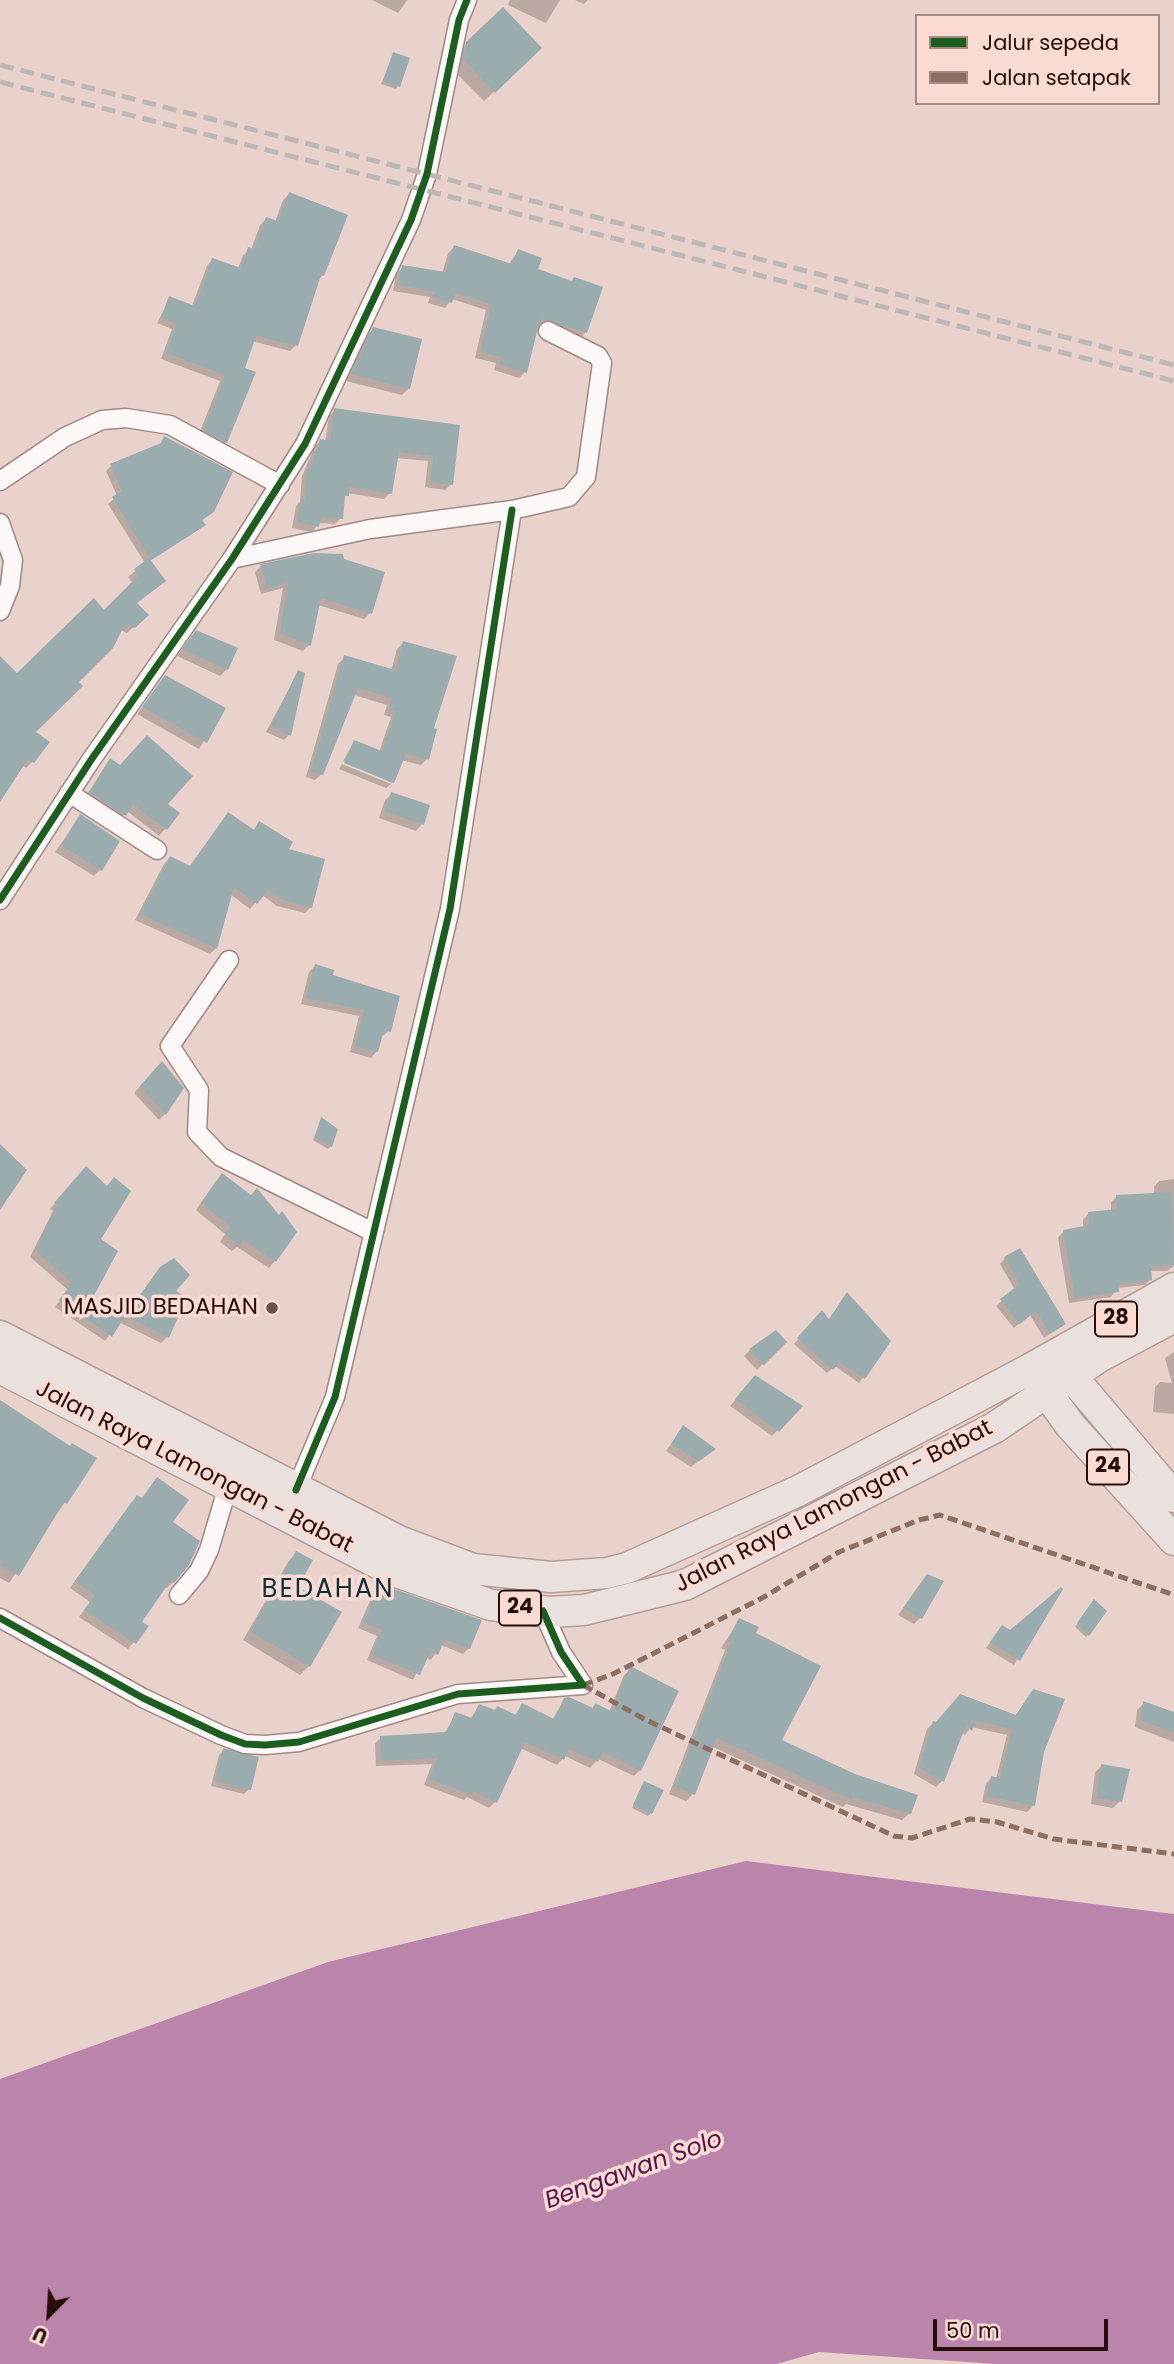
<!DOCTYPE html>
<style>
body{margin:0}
#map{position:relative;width:1174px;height:2364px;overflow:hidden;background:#e9d2cc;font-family:Poppins,sans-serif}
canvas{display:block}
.legend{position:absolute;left:915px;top:14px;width:245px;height:91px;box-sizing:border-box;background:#f9dbd3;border:2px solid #a58982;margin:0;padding:9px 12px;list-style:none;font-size:21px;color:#280e09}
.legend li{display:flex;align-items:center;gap:14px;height:35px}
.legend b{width:35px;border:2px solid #a58982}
.north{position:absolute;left:14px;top:2280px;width:70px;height:70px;-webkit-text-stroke:5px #f9dbd3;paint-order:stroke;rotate:204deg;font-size:19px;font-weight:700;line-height:28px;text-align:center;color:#280e09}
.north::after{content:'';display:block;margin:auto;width:24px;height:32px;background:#280e09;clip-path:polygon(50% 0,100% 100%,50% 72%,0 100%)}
.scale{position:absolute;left:933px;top:2319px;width:175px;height:32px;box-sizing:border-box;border:4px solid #280e09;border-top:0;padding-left:9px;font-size:21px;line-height:24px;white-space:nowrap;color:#280e09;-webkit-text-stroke:5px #f9dbd3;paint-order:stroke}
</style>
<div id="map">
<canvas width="1174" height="2364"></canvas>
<ul class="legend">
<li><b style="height:9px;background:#1b5e20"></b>Jalur sepeda</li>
<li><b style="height:9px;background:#8d6e63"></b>Jalan setapak</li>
</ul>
<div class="north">U</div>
<div class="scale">50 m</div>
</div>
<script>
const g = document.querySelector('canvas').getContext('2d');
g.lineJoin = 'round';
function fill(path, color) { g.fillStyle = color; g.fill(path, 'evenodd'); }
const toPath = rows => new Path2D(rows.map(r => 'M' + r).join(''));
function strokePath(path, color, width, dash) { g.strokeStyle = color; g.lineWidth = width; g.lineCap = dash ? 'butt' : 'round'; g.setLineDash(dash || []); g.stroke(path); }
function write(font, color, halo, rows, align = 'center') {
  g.font = font + ' Poppins,sans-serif'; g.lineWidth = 7; g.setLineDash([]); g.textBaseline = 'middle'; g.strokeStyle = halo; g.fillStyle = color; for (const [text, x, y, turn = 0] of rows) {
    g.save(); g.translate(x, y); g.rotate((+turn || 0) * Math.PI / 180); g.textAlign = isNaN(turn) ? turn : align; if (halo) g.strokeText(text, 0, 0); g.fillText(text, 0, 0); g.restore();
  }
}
const water = toPath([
 [746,1861,1174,1914,1174,2364,997,2364,819,2352,777,2364,0,2364,0,2079,328,1962]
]);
const shadow = toPath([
 [372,0,407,0,398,13],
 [510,0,560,0,546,23,508,5],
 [575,0,588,0,584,4],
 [503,10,540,48,484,101,453,70,456,54],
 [394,54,398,86,396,89,381,84],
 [289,194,323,275,318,280,296,345,290,351,252,341,242,369,226,442,220,448,198,436,220,381,161,359,172,329,157,323,170,298,192,306,207,266,212,260,238,269,243,255,251,250,260,225,266,219,275,222,283,200],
 [454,247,509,264,518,251,536,270,570,283,586,332,580,338,536,324,525,372,519,378,494,370,496,363,475,358,486,310,452,299,445,308,428,303,430,297,393,291,396,274,402,268,442,274,448,253],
 [374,329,409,388,402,395,346,381,367,335],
 [335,410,458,427,451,484,445,490,425,487,428,461,396,458,390,493,384,499,347,493,343,500,341,518,335,524,319,523,312,532,292,528,296,506,300,502,302,476,315,446,321,441,325,442,329,416],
 [111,466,213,511,201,521,198,530,150,561,135,604,146,615,127,633,120,630,33,732,32,762,26,768,22,765,0,801,0,685,104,612,133,583,128,577,145,563,108,504,117,496,106,471],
 [261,566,370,613,364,619,318,605,309,645,303,651,274,640,283,588,261,594,255,572],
 [190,639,227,669,220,676,177,656],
 [404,642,432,729,427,759,421,765,401,760,392,783,343,761,354,742,379,752,391,717,384,715,387,705,354,695,322,774,315,780,306,777,338,664,345,657,391,671,397,649],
 [298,672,289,735,284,740,266,732],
 [161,684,224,709,199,749,137,714],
 [110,760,178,814,159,836,127,811,118,822,84,799],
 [342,764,391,784,386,788,339,769],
 [392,794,422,824,416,831,379,818,385,800],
 [228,814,253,831,260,823,286,850,311,907,305,913,277,906,262,895,250,909,230,894,216,948,210,954,135,920,164,864,170,858,189,867],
 [81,816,100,870,94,876,55,852],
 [315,966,330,976,389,1031,381,1037,377,1051,371,1058,350,1052,359,1016,301,1004,309,972],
 [156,1069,165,1114,159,1120,134,1093],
 [321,1119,331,1146,328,1149,313,1140],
 [80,1174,99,1239,115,1252,78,1321,108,1302,124,1318,155,1275,185,1298,167,1337,161,1343,119,1322,105,1341,55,1307,68,1290,30,1257,53,1211,50,1209],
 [1174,1179,1174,1266,1167,1271,1150,1271,1151,1279,1145,1285,1117,1288,1111,1297,1069,1303,1058,1238,1063,1232,1083,1228,1083,1220,1088,1214,1111,1212,1111,1202,1116,1197,1154,1194,1154,1187,1159,1181],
 [216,1181,275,1261,269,1268,237,1247,232,1251,220,1242,225,1234,196,1210],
 [1005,1258,1064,1324,1044,1338,1030,1315,1014,1328,996,1306,1015,1290,1000,1264],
 [843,1299,889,1341,859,1383,835,1366,827,1373,794,1344,817,1317,828,1321],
 [785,1342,757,1370,744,1356,750,1350],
 [1174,1352,1174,1414,1153,1412,1155,1387,1160,1382,1172,1383,1165,1358],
 [750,1383,800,1407,772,1436,730,1406],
 [0,1411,95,1459,9,1583,0,1578],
 [683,1427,714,1449,691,1467,666,1451],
 [157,1480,171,1522,173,1582,167,1588,164,1586,139,1622,146,1627,128,1649,79,1617,90,1602,70,1588,131,1503,141,1499],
 [296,1553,295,1588,309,1666,300,1675,243,1640,288,1562],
 [927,1576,920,1618,914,1624,898,1615],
 [380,1586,469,1648,463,1654,441,1645,431,1660,425,1657,413,1680,367,1660,377,1636,358,1628,374,1592],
 [1061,1589,1014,1665,986,1648,997,1633,1010,1632],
 [1091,1604,1088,1635,1086,1637,1075,1627],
 [740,1620,753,1634,780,1741,854,1775,910,1813,902,1820,846,1804,843,1807,711,1746,693,1794,686,1801,669,1794,725,1650,721,1648],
 [631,1669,640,1770,634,1776,598,1759,590,1768,565,1756,557,1765,520,1748,495,1802,489,1808,467,1797,464,1800,424,1785,432,1764,376,1766,375,1744,381,1737,444,1734,456,1714,470,1719,480,1706,514,1716,522,1706,552,1720,565,1699,591,1710,595,1705,609,1712,624,1675],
 [1034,1691,1042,1751,1033,1806,1027,1812,982,1802,986,1784,992,1777,996,1779,1007,1735,971,1727,965,1735,961,1732,942,1781,936,1787,914,1774,927,1729,933,1723,1015,1716],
 [1144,1703,1174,1714,1174,1742,1135,1727,1137,1710],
 [224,1750,249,1789,244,1794,211,1786,219,1755],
 [1102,1766,1120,1801,1113,1808,1091,1804,1095,1772],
 [642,1786,651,1813,648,1816,632,1808]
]);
const building = toPath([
 [503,7,542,48,495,93,463,59,466,42],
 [393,52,410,58,400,87,383,81],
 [289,192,348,215,324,276,321,275,298,346,256,336,245,368,256,372,227,443,203,430,225,375,166,353,177,323,161,317,169,296,195,306,212,258,241,268,248,247,254,249,266,217,278,221],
 [454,245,512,264,518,249,542,258,538,269,572,281,574,277,603,287,587,333,542,319,538,327,527,373,499,364,501,357,480,352,491,304,455,293,452,303,433,297,435,292,398,285,402,265,446,272],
 [373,327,422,339,410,389,351,374],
 [334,408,460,425,453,485,430,482,433,456,399,452,392,494,349,487,349,496,345,496,343,519,321,517,319,527,297,522,301,498,305,499,307,468,310,468,320,439,330,441],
 [164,436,233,472,214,512,202,520,206,525,151,560,112,497,122,491,110,464,161,443],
 [314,553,343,554,344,559,385,572,372,614,321,598,311,646,280,633,288,583,267,588,260,564],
 [149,558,166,581,137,603,149,615,135,628,125,624,113,648,79,682,83,686,36,732,50,742,34,763,28,759,0,802,0,656,17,673,94,598,104,610,138,576,134,569],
 [196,630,238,648,228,670,182,649],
 [403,641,457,656,434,728,437,729,429,760,406,754,394,783,344,763,354,740,382,751,396,711,389,708,392,698,358,688,323,775,311,771,344,655,395,670],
 [298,670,305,673,291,736,271,726],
 [165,675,226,708,207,743,142,707],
 [147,735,193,776,168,804,180,813,167,830,133,804,126,816,89,792,110,758,120,765],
 [391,792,430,805,424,825,385,811],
 [228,812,254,830,259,821,293,842,289,849,325,859,312,908,283,900,268,890,257,904,234,887,217,949,140,914,170,856,190,866],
 [80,814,120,841,102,871,61,845],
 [315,964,334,970,333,975,400,996,391,1032,384,1030,378,1052,355,1046,364,1010,306,998],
 [162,1061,184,1088,166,1115,140,1086],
 [321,1117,338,1129,332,1147,315,1137],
 [0,1144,27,1170,0,1210],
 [86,1166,107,1186,114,1177,131,1191,101,1239,118,1251,83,1316,108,1300,125,1316,112,1337,59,1300,72,1283,35,1250,57,1205,54,1203],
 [222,1173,251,1195,257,1188,279,1215,282,1211,297,1232,276,1262,243,1240,240,1246,225,1234,230,1226,201,1203],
 [1172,1192,1174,1265,1151,1266,1152,1280,1118,1284,1119,1292,1075,1298,1063,1230,1089,1225,1088,1212,1117,1209,1116,1195],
 [1020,1248,1066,1324,1050,1334,1036,1311,1020,1324,1000,1299,1020,1284,1004,1257],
 [174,1258,190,1275,176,1291,187,1297,169,1338,125,1316,160,1267],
 [847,1292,891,1341,865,1379,840,1362,833,1370,797,1338,822,1310,829,1319],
 [776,1330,787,1342,764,1365,749,1349],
 [755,1375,803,1406,779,1432,735,1399],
 [0,1400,70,1446,72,1443,97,1458,67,1504,64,1502,19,1576,0,1565],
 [683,1425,716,1449,699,1461,671,1444],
 [157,1477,189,1500,173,1522,200,1541,189,1565,174,1583,171,1580,142,1622,149,1626,136,1644,84,1610,95,1595,75,1581,137,1495,142,1498],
 [296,1551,313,1560,298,1587,342,1612,310,1667,250,1631],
 [927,1574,944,1581,922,1619,903,1608],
 [380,1584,482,1620,470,1649,445,1639,438,1655,430,1652,420,1675,371,1654,382,1630,363,1622],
 [1061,1587,1063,1589,1020,1661,990,1642,1002,1625,1010,1630],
 [1094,1599,1107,1611,1089,1636,1077,1623],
 [739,1618,759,1627,756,1633,821,1666,782,1740,855,1774,918,1795,911,1814,853,1797,852,1800,717,1738,695,1795,675,1786,731,1642,727,1641],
 [630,1666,679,1691,641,1771,603,1752,598,1762,569,1749,564,1760,525,1742,497,1803,473,1791,472,1795,429,1779,437,1758,382,1761,380,1736,447,1732,455,1712,472,1718,479,1704,495,1710,497,1706,516,1715,522,1703,554,1719,564,1698,569,1697,593,1708,595,1703,611,1711],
 [1033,1689,1065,1699,1044,1752,1035,1806,987,1796,991,1776,1000,1778,1012,1729,976,1721,972,1731,966,1725,944,1782,919,1768,933,1721,936,1722,960,1694,1016,1715],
 [1143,1701,1174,1712,1174,1733,1141,1720],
 [223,1748,259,1757,251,1790,215,1781],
 [1101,1764,1130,1769,1122,1802,1096,1798],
 [644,1781,664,1790,652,1814,633,1805]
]);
const minor = toPath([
 [0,481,65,437,102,420,126,418,170,425,280,485],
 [0,523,13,560,10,586,0,611],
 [232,559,370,529,512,510,569,497,586,477,602,363,598,356,548,331],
 [69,793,157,850],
 [0,900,91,760,232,559,305,444,411,220,427,174,459,20,467,0],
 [229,960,170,1046,199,1090,197,1132,221,1157,373,1232],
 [296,1490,335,1397,450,909,512,510],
 [179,1595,199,1571,209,1550,228,1486],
 [0,1618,143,1698,221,1735,245,1744,265,1745,299,1742,458,1694,583,1685,561,1652,543,1611]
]);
const trunk = toPath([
 [0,1336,399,1541,473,1569,551,1577,607,1573,627,1568,798,1491,1030,1369,1174,1288],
 [1062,1359,1072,1377,1174,1497],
 [0,1368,391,1570,491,1605,549,1612,584,1610,685,1585,994,1428,1099,1357,1174,1317],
 [1034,1375,1070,1425,1174,1540]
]);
const rail = toPath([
 [0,65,1174,365],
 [0,82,1174,381]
]);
const quiet = toPath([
 [583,1685,613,1674,764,1597,839,1552,919,1520,940,1515,1174,1595],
 [583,1685,646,1720,894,1836,912,1838,970,1819,997,1822,1054,1839,1174,1854]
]);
const cycleway = toPath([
 [0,900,91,760,232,559,305,444,411,220,427,174,459,20,467,0],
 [296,1490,335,1397,450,909,512,510],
 [0,1618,143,1698,221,1735,245,1744,265,1745,299,1742,458,1694,583,1685,561,1652,543,1611]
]);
const markers = [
 [272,1308,7,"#6c534d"]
];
const shields = [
 [1116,1319,42],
 [1108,1467,42],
 [520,1608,42]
];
const shieldNames = [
 ["28",1116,1319],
 ["24",1108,1467],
 ["24",520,1608]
];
const poiNames = [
 ["MASJID BEDAHAN",258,1308]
];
const streetNames = [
 ["Jalan Raya Lamongan - Babat",194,1468,27],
 ["Jalan Raya Lamongan - Babat",834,1507,-27]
];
const waterNames = [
 ["Bengawan Solo",634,2171,-20]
];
const quarterNames = [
 ["BEDAHAN",328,1590]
];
fill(water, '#bb84aa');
fill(shadow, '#0003');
fill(building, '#9aacae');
strokePath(minor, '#a08984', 21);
strokePath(trunk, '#b39e99', 33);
strokePath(minor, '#fcf8f7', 18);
strokePath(trunk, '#eae0de', 30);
strokePath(rail, '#beb7b5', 5, [14, 7]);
strokePath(quiet, '#8d6e63', 5, [10, 5]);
strokePath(cycleway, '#1b5e20', 7);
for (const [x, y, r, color] of markers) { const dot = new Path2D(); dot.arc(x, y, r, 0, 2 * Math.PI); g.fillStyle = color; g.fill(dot); strokePath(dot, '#f9dbd3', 2.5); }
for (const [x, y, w] of shields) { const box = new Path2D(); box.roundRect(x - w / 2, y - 17.5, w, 35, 5); g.fillStyle = '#f9dbd3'; g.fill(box); strokePath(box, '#280e09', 2); }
write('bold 21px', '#280e09', null, shieldNames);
write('23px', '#280e09', '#f9dbd3', poiNames, 'right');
write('23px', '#280e09', '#f9dbd3', streetNames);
write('italic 24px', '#54134b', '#f9dbd3', waterNames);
g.letterSpacing = '2px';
write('26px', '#0d2f36', '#f9dbd3', quarterNames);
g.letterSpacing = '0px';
</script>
